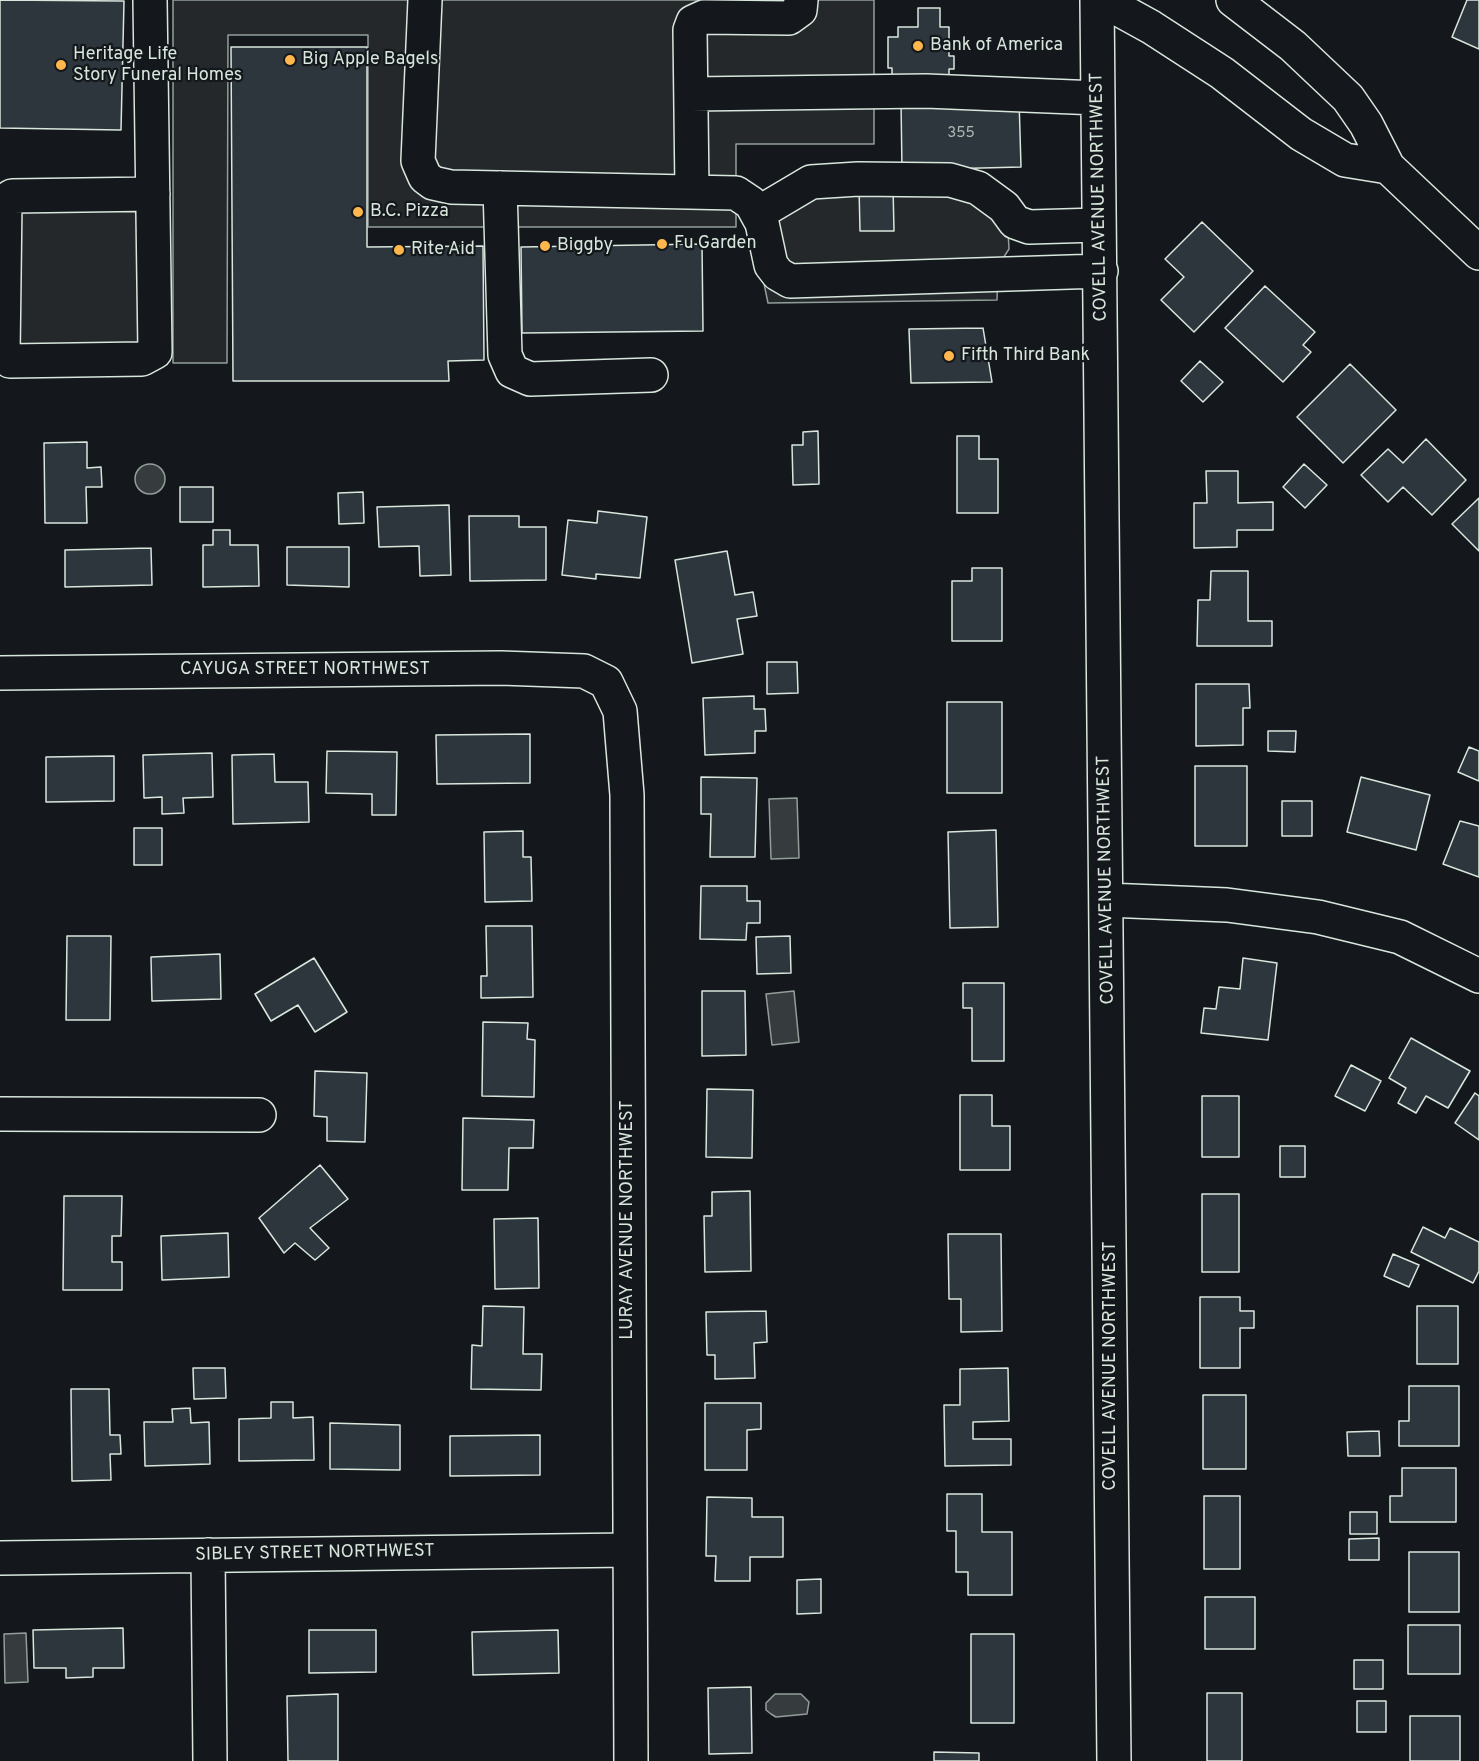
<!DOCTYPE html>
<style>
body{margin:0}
canvas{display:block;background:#14181c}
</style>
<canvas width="1479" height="1761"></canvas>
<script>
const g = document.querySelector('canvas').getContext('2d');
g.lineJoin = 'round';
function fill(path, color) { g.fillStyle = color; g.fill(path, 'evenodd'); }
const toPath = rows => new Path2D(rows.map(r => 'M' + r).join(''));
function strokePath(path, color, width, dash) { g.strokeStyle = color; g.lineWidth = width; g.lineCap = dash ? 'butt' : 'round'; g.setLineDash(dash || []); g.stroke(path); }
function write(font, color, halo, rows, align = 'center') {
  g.font = font + ' Overpass,sans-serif'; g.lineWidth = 4.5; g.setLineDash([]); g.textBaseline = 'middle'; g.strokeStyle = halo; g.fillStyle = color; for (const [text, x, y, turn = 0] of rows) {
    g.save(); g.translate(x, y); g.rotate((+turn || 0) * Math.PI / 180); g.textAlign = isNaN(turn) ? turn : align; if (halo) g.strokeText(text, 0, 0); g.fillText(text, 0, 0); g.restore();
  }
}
const parking = toPath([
 [173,0,874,0,874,144,736,144,736,227,368,227,368,35,228,35,227,363,173,363,173,0],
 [143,179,165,363,21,363,8,184,143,179],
 [780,193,1006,193,1009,249,998,266,997,300,768,303,753,230,780,193]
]);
const water = toPath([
 '135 479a15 15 0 1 1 30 0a15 15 0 1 1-30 0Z',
 [797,798,799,858,771,859,769,799,797,798],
 [794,991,799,1042,772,1045,766,994,794,991],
 [26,1633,28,1682,5,1683,4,1634,26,1633],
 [775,1694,801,1694,809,1702,807,1714,776,1717,771,1714,766,1710,766,1703,775,1694]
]);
const building = toPath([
 [0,0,124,1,121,130,0,128,0,0],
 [1467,0,1479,0,1479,49,1452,37,1467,0],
 [918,8,940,8,940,27,949,27,949,56,954,56,954,69,949,69,949,81,892,81,892,68,888,68,888,37,898,37,898,27,918,27,918,8],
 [231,47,367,47,367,247,483,246,484,360,448,361,449,381,233,381,231,47],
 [1019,99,1021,167,902,170,901,102,1019,99],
 [859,187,893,187,894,231,860,231,859,187],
 [1202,222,1253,271,1194,332,1161,300,1184,277,1165,259,1202,222],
 [702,244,703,331,522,333,521,247,702,244],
 [1265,286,1315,332,1303,345,1311,352,1283,382,1225,328,1265,286],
 [983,328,992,382,911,383,909,329,983,328],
 [1200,361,1223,382,1203,402,1181,381,1200,361],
 [1350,364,1396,410,1343,463,1297,417,1350,364],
 [818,431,819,484,793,485,792,445,803,445,803,432,818,431],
 [957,436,979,436,979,459,998,459,998,513,957,513,957,436],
 [1426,439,1466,480,1432,515,1403,487,1388,502,1361,475,1388,449,1403,463,1426,439],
 [87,442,87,468,101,467,102,487,86,487,87,523,45,523,44,443,87,442],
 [1304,464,1327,485,1305,508,1283,487,1304,464],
 [1206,471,1238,471,1238,503,1273,502,1273,530,1237,530,1237,547,1194,548,1194,503,1207,503,1206,471],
 [180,487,213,487,213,522,180,522,180,487],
 [363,492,364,523,339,524,338,493,363,492],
 [1479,498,1479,551,1452,524,1479,498],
 [449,505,451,575,420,576,419,546,379,547,377,507,449,505],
 [598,511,647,517,640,578,596,574,596,579,562,575,568,520,597,523,598,511],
 [469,516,519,516,519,527,546,527,546,580,470,581,469,516],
 [213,530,230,530,230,545,258,545,259,586,203,587,203,545,213,545,213,530],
 [287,547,349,547,349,587,287,585,287,547],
 [151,548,152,585,65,587,65,550,151,548],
 [727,551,735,595,753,592,757,616,737,619,743,654,692,663,675,560,727,551],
 [972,568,1002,568,1002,641,952,641,952,581,972,581,972,568],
 [1211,571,1248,571,1248,621,1272,621,1272,646,1197,646,1198,600,1210,600,1211,571],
 [767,662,797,662,798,693,767,694,767,662],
 [1196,684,1249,684,1250,708,1243,708,1243,745,1196,746,1196,684],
 [754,696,754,709,765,709,766,731,755,731,755,753,705,755,703,698,754,696],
 [947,702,1002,702,1002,793,947,793,947,702],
 [1268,731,1296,731,1295,752,1268,751,1268,731],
 [530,734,530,783,437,784,436,735,530,734],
 [1469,747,1479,751,1479,781,1458,772,1469,747],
 [327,751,397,752,396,815,372,815,372,794,326,793,327,751],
 [212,753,213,797,183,798,184,813,162,814,162,797,144,798,143,755,212,753],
 [274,754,275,782,308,782,309,822,233,824,232,755,274,754],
 [114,756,114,801,46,802,46,757,114,756],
 [1195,766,1247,766,1247,846,1195,846,1195,766],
 [701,777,757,778,755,857,710,857,711,814,701,814,701,777],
 [1361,777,1430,795,1416,850,1347,832,1361,777],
 [1282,801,1312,801,1312,836,1282,836,1282,801],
 [1460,821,1479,826,1479,877,1443,864,1460,821],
 [134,828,162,828,162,865,134,865,134,828],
 [996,830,998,927,950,928,948,832,996,830],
 [523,831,523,857,531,857,532,901,485,902,484,832,523,831],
 [701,886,747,886,747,901,760,901,760,923,747,923,746,940,700,939,701,886],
 [486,926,532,926,533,997,481,998,481,976,487,976,486,926],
 [67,936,111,936,110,1020,66,1020,67,936],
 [790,936,791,973,757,974,756,937,790,936],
 [220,954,221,999,152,1001,151,957,220,954],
 [314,958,347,1012,315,1032,298,1005,271,1021,255,994,314,958],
 [1243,958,1277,963,1268,1040,1201,1033,1204,1008,1216,1009,1219,987,1240,989,1243,958],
 [963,983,1004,983,1004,1061,972,1061,972,1008,963,1008,963,983],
 [702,991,745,991,746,1055,702,1056,702,991],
 [483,1022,528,1023,527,1039,535,1040,534,1097,482,1096,483,1022],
 [1411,1038,1470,1071,1448,1108,1426,1096,1416,1113,1398,1103,1406,1088,1389,1078,1411,1038],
 [1351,1065,1381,1081,1365,1111,1335,1096,1351,1065],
 [315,1071,367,1073,365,1142,327,1141,327,1117,314,1116,315,1071],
 [707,1089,753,1090,752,1158,706,1157,707,1089],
 [1475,1093,1479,1096,1479,1140,1455,1123,1475,1093],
 [960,1095,992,1095,992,1126,1010,1126,1010,1170,960,1170,960,1095],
 [1202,1096,1239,1096,1239,1157,1202,1157,1202,1096],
 [463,1118,534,1120,533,1148,509,1148,508,1190,462,1190,463,1118],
 [1280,1146,1305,1146,1305,1177,1280,1177,1280,1146],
 [320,1165,348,1199,310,1228,329,1248,315,1260,295,1243,284,1253,259,1218,320,1165],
 [750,1191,751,1271,705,1272,704,1216,712,1216,712,1192,750,1191],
 [1202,1194,1239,1194,1239,1272,1202,1272,1202,1194],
 [64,1196,122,1196,121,1236,112,1236,112,1262,122,1262,122,1290,63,1290,64,1196],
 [538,1218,539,1288,495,1289,494,1219,538,1218],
 [1423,1227,1445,1238,1450,1228,1479,1242,1479,1271,1473,1283,1411,1252,1423,1227],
 [228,1233,229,1277,162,1280,161,1236,228,1233],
 [948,1234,1001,1234,1002,1331,961,1332,961,1299,949,1299,948,1234],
 [1393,1254,1419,1265,1409,1287,1384,1276,1393,1254],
 [1200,1297,1240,1297,1240,1311,1254,1311,1254,1328,1240,1328,1240,1368,1200,1368,1200,1297],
 [483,1306,524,1307,523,1354,542,1354,541,1390,471,1389,472,1345,482,1346,483,1306],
 [1417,1306,1458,1306,1458,1364,1417,1364,1417,1306],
 [766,1311,767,1342,754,1343,755,1378,715,1379,715,1355,707,1355,706,1312,766,1311],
 [193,1368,225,1368,226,1398,194,1399,193,1368],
 [1008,1368,1009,1421,973,1422,973,1439,1011,1439,1011,1465,945,1466,944,1405,960,1405,960,1369,1008,1368],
 [1409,1386,1459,1386,1459,1446,1399,1446,1399,1421,1409,1421,1409,1386],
 [71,1389,109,1389,110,1435,120,1435,121,1454,110,1454,111,1480,72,1481,71,1389],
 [1203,1395,1246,1395,1246,1469,1203,1469,1203,1395],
 [271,1402,293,1402,293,1418,313,1417,314,1460,239,1461,239,1419,271,1418,271,1402],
 [705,1403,761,1403,761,1429,747,1430,747,1470,705,1470,705,1403],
 [190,1408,191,1423,209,1422,210,1464,145,1466,144,1422,173,1422,172,1409,190,1408],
 [330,1423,400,1425,400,1470,330,1469,330,1423],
 [1379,1431,1380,1456,1348,1456,1347,1432,1379,1431],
 [540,1435,540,1475,450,1476,450,1436,540,1435],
 [1402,1468,1456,1468,1456,1522,1390,1522,1390,1496,1402,1496,1402,1468],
 [947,1494,982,1494,982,1532,1012,1532,1012,1595,968,1595,968,1572,956,1572,956,1531,947,1531,947,1494],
 [1204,1496,1240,1496,1240,1569,1204,1569,1204,1496],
 [707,1497,752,1498,752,1517,783,1517,783,1557,750,1557,750,1581,715,1581,716,1556,706,1556,707,1497],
 [1350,1512,1377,1512,1377,1534,1350,1534,1350,1512],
 [1379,1538,1379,1560,1349,1560,1349,1539,1379,1538],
 [1409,1552,1459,1552,1459,1612,1409,1612,1409,1552],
 [821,1579,821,1613,797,1614,797,1580,821,1579],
 [1205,1597,1255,1597,1255,1649,1205,1649,1205,1597],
 [1408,1625,1460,1625,1460,1674,1408,1674,1408,1625],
 [123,1628,124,1668,93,1668,93,1677,66,1678,66,1668,34,1668,33,1630,123,1628],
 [309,1630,376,1630,376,1672,309,1673,309,1630],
 [558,1630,559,1673,473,1675,472,1632,558,1630],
 [971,1634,1014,1634,1014,1723,971,1723,971,1634],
 [1354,1660,1383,1660,1383,1689,1354,1689,1354,1660],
 [751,1687,752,1753,709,1754,708,1688,751,1687],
 [1207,1693,1242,1693,1242,1761,1207,1761,1207,1693],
 [338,1694,338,1761,288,1761,287,1696,338,1694],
 [1357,1701,1386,1701,1386,1732,1357,1732,1357,1701],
 [1410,1716,1460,1716,1460,1761,1410,1761,1410,1716],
 [934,1752,979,1753,979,1761,934,1761,934,1752]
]);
const minor = toPath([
 [150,0,155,352,142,359,10,361,3,353,5,201,12,196,153,194],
 [425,0,418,161,425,177,433,183,451,187,736,193,751,203,762,223,771,265,778,274,790,281,1101,271],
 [1097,0,1114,1761],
 [691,94,926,91,1098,98],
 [500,188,505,355,512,371,530,379,651,375],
 [692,191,690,30,693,22,704,17,789,18,800,10,801,0],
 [757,214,811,182,858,179,950,180,978,188,1004,207,1015,222,1029,227,1098,225],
 [0,673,501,668,584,671,606,682,620,711,627,795,631,1761],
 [1107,900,1227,905,1318,917,1400,937,1479,976],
 [0,1114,259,1115],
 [208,1555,210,1761],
 [0,1558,629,1550]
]);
const highway = toPath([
 [1102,0,1151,27,1222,73,1301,134,1345,160,1388,167],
 [1233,0,1293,46,1348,98,1366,124,1388,167,1479,253]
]);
const markers = [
 [918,46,6,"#ffb74d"],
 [290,60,6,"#ffb74d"],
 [61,65,6,"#ffb74d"],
 [358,212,6,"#ffb74d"],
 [662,244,6,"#ffb74d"],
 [545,246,6,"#ffb74d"],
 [399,250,6,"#ffb74d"],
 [949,356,6,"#ffb74d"]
];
const numberNames = [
 ["355",961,134]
];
const poiNames = [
 ["Bank of America",930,46],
 ["Heritage Life",73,55],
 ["Story Funeral Homes",73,76],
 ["Big Apple Bagels",302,60],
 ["B.C. Pizza",370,212],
 ["Fu Garden",674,244],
 ["Biggby",557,246],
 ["Rite Aid",411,250],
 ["Fifth Third Bank",961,356]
];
const streetNames = [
 ["COVELL AVENUE NORTHWEST",1100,197,-91],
 ["CAYUGA STREET NORTHWEST",305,670],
 ["COVELL AVENUE NORTHWEST",1107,880,-91],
 ["LURAY AVENUE NORTHWEST",628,1220,-90],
 ["COVELL AVENUE NORTHWEST",1111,1366,-90],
 ["SIBLEY STREET NORTHWEST",315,1554,-1]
];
fill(parking, '#24282b');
strokePath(parking, '#939e99', 1.5);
fill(water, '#363b3e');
strokePath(water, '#939e99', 1.5);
fill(building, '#2c363c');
strokePath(building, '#d8e6dc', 1.5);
strokePath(minor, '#d8e6dc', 36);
strokePath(highway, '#d8e6dc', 36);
strokePath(minor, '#14181c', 33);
strokePath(highway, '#14181c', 33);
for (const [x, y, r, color] of markers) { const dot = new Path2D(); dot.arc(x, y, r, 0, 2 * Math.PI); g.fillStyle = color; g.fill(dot); strokePath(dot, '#14181c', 2); }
write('15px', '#adbab4', null, numberNames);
write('18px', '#d8e6dc', '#14181c', poiNames, 'left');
write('18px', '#d8e6dc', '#14181c', streetNames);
</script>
